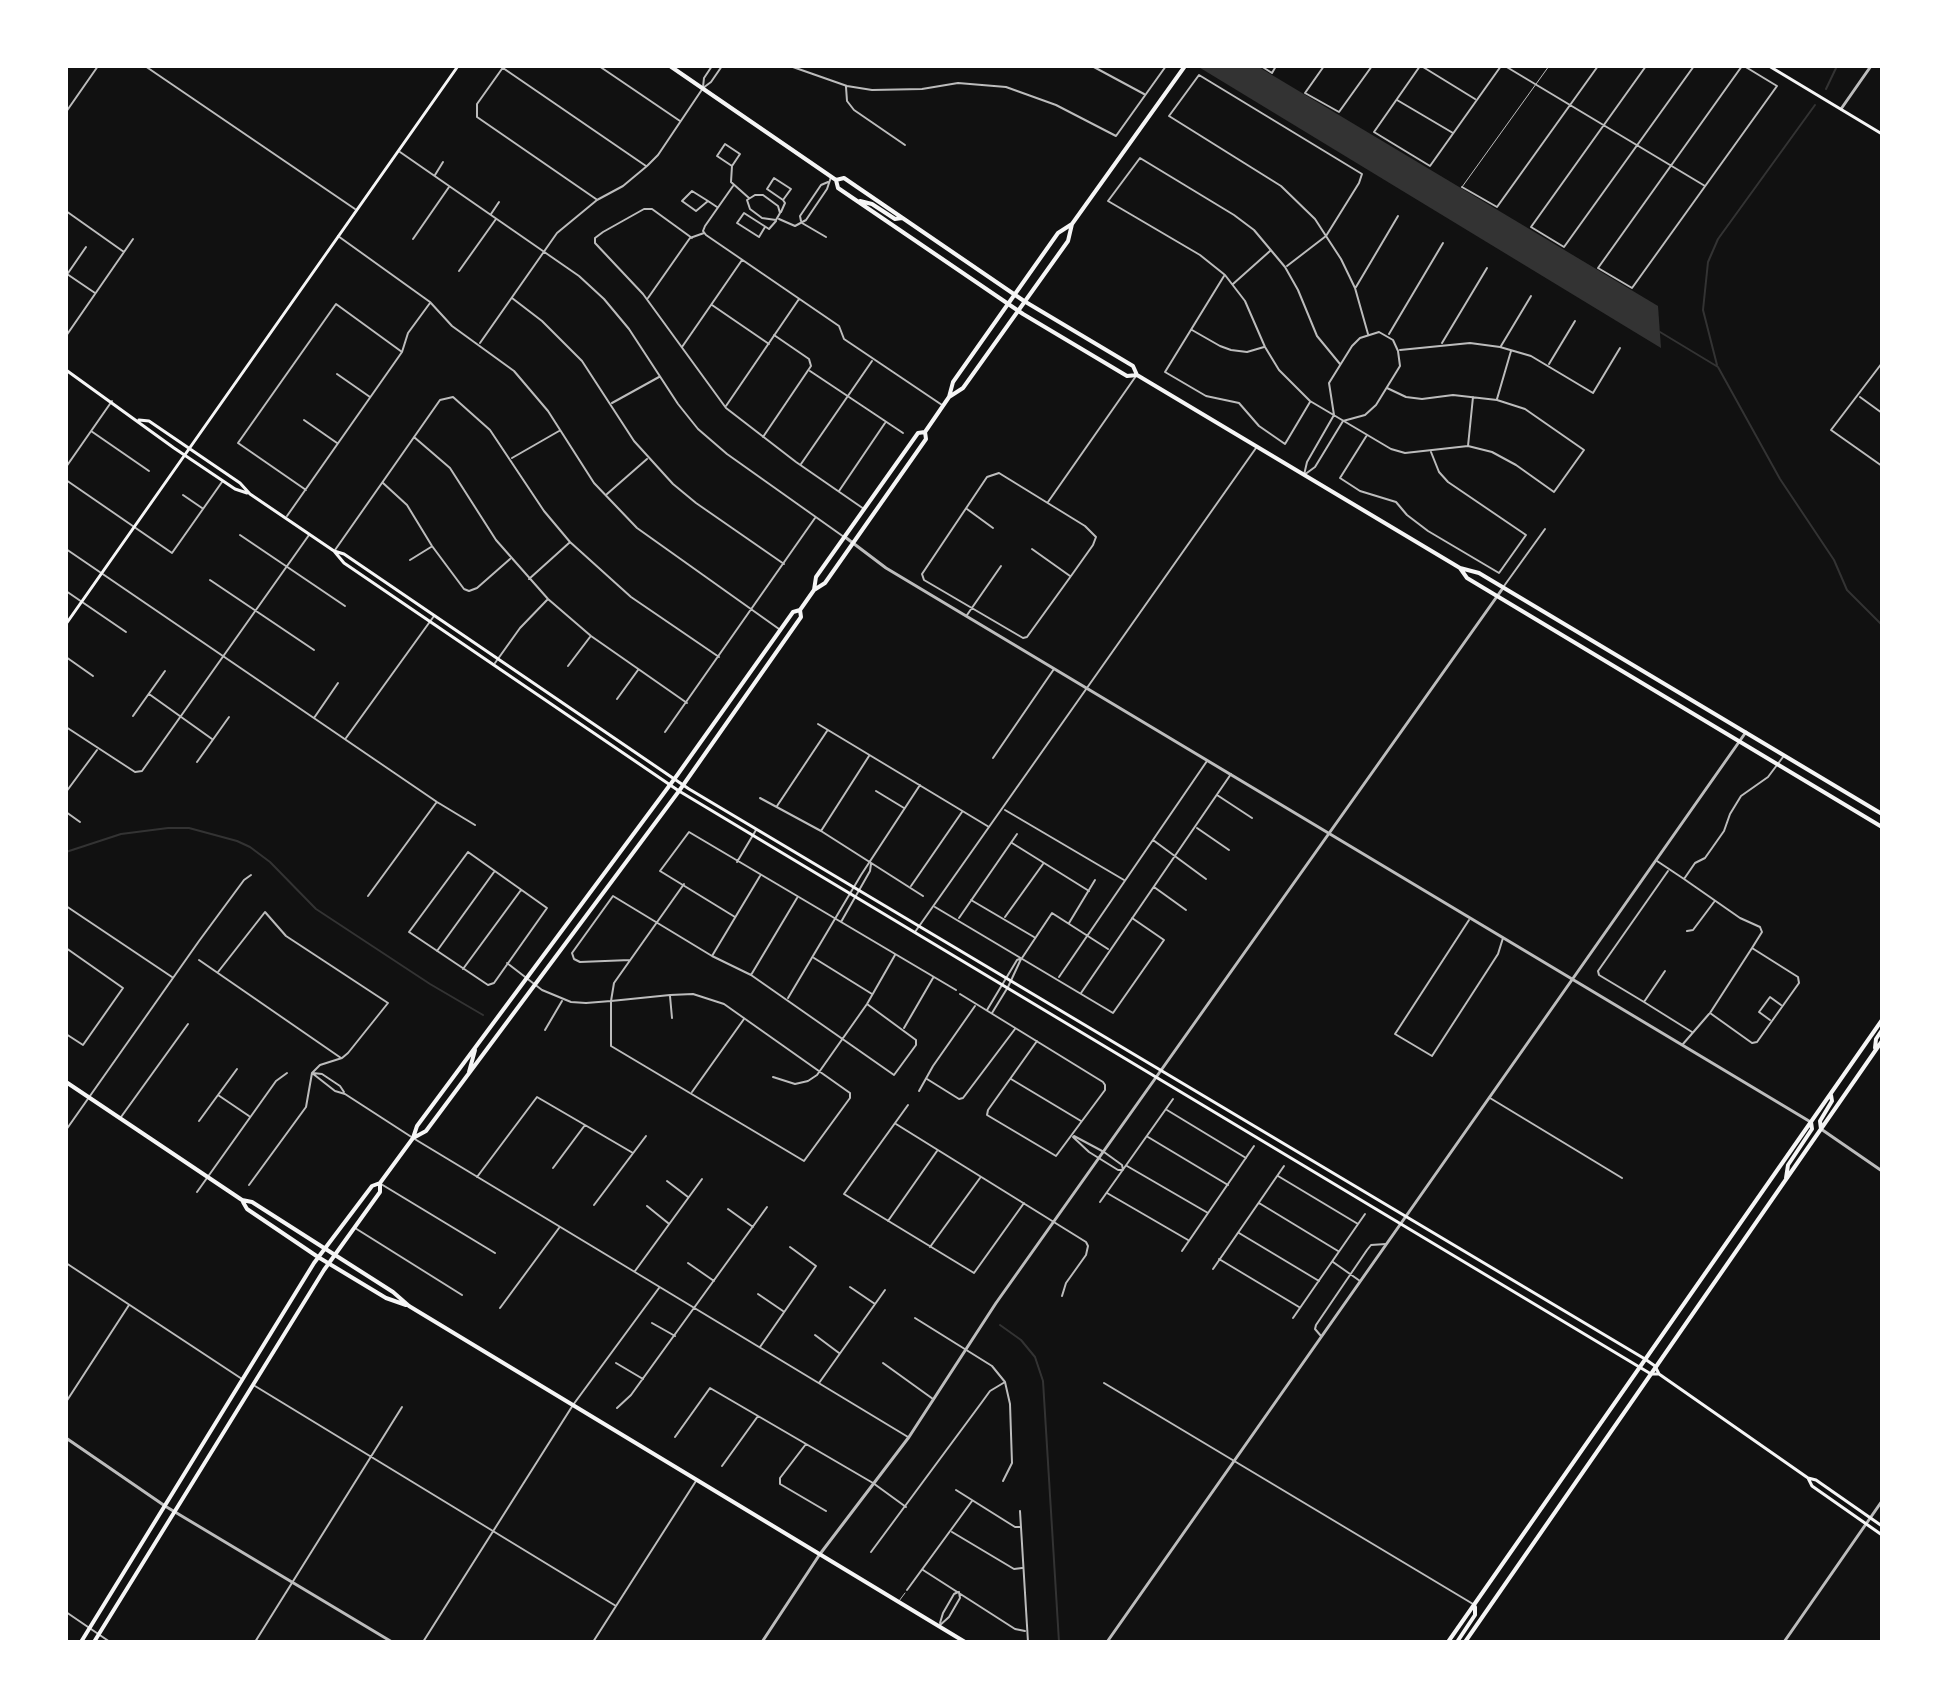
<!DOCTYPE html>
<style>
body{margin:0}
#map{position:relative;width:1948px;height:1708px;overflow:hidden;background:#111;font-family:Rubik,sans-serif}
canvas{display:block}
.frame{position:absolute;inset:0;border:68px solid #fff;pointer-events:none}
</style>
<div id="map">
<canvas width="1948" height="1708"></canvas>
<div class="frame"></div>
</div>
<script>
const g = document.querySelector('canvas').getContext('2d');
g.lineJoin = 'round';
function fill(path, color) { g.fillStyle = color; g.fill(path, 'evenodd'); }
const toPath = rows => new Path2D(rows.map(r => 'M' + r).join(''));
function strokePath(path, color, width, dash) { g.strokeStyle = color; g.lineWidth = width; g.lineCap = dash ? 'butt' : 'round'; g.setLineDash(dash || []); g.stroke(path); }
const water = toPath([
 [1197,66,1257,66,1658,306,1661,348]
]);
const stream = toPath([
 [1826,89,1837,66],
 [1660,332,1718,367,1780,479,1834,560,1847,590,1882,625],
 [1717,365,1703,310,1708,262,1718,239,1815,105],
 [66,852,121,834,168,828,189,828,237,841,250,847,270,862,316,909,430,984,483,1015],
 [1000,1325,1021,1340,1035,1357,1043,1381,1059,1642]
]);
const service = toPath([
 [1462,187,1549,66],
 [899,1601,905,1593]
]);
const minor = toPath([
 [145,66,355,209],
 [504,66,477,104,477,117,596,199],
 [599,66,680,121],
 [790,66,847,86,872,90,922,89,958,83,1006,87,1056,105,1116,136,1166,66],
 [1092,66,1144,94],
 [1261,66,1272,73,1276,66],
 [1324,66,1305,93,1339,112,1372,66],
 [1420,66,1374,132,1430,166,1501,66],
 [1505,66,1705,186],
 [1646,66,1531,227,1564,247,1694,66],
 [1742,66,1598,268,1632,288,1777,86,1744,66],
 [1423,67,1475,99],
 [503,68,646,166],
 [703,87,704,78,712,66],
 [846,87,847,101,854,110,905,145],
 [1397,100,1453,133],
 [66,112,98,66],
 [400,152,579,276,604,299,629,329,678,404,698,429,727,454,844,537],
 [732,166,717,156,725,144,740,154,732,166,731,182,749,198],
 [435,175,443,162],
 [733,186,705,226,703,231,706,235,839,326,844,339,942,405],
 [1462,187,1497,207,1598,66],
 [755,195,763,195,778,206,780,213,776,220,762,218,750,209,747,200,755,195],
 [708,201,696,211,682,201,692,191,708,201,717,207],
 [66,211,124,252],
 [781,212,785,203,783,200,791,189,774,178,767,189,783,200],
 [491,214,499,202],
 [779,219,795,226,806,220,827,189,831,177],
 [801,221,800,216,821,185,828,182],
 [802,223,826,237],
 [765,227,759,237,737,223,744,213,769,229,776,221],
 [338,236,430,302,452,326,514,371,548,411,594,483,637,528,779,629],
 [692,238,652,209,644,209,603,232,595,238,595,243,643,294,726,408,796,462,864,509],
 [413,239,449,187],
 [1287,266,1326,236,1359,183,1362,174,1199,75,1169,116,1281,186,1315,219,1326,236,1341,259,1355,288,1368,334],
 [459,271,496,219],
 [67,274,95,293],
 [66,276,86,247],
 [1224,276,1165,372,1206,396,1239,403,1259,426,1285,444,1310,402],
 [1233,284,1270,251],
 [1356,287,1398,216],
 [512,298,542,321,582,361,634,441,673,484,696,503,784,564],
 [648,298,690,238,704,233],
 [712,305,769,344],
 [1192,330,1220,346,1231,350,1247,352,1264,347],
 [1379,332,1393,340,1398,351,1400,366,1376,405,1365,415,1343,421,1315,467,1304,475,1307,462,1334,415,1329,383,1352,346,1360,338,1379,332],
 [1389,334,1443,243],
 [66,336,133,239],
 [480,343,557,233,597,200,623,186,647,166,658,155,703,88,711,82,722,66],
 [1442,343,1487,268],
 [1501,346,1531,296],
 [682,347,742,260],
 [1400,350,1470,343,1500,347,1531,356,1593,393,1620,348],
 [1882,363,1831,430,1882,466],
 [1340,364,1317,336,1298,290,1285,267,1254,230,1234,215,1140,158,1108,201,1200,255,1225,275,1245,301,1265,347,1279,370,1310,401,1391,449,1405,453,1468,446,1492,452,1516,465,1554,492,1584,450,1525,409,1497,400,1453,395,1422,399,1406,397,1387,388],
 [1549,364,1575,321],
 [810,371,903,433],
 [337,374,370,397],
 [1860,397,1882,413],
 [1497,399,1511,351],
 [612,403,659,377],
 [726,406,799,299],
 [304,420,337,443],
 [91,431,149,471],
 [1367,435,1340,478,1360,491,1396,502,1407,515,1428,531,1499,573,1526,535,1448,482,1439,472,1431,452],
 [414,437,450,468,496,540,548,599,591,636,687,703],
 [763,437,811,366,809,359,774,335],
 [1468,446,1473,397],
 [512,458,559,431],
 [801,464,872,361],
 [66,467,112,401],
 [999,473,1085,526,1096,537,1093,545,1071,576,1027,637,1023,638,924,580,922,574,987,477,999,473],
 [66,480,172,553,222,482],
 [383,483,407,505,432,546,464,589,469,591,477,588,510,559],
 [306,490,238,443,336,304,402,352],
 [839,491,885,423],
 [607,494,647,459],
 [183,495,202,508],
 [1048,502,1136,376],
 [967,509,993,528],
 [287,516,402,352,408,333,430,303],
 [240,535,345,606],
 [66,549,437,802,475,825],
 [1032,549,1070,576],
 [335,550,440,400,453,397,490,430,544,511,570,542,631,597,719,657],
 [410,560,431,547],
 [529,579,569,543],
 [210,580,314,650],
 [1504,586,1545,529],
 [66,591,126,632],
 [967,615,1001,566],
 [66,657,93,676],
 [495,663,520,628,547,600],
 [568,666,590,637],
 [149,694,212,739],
 [617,699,638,670],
 [133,716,165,671],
 [314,718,338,683],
 [818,724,989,827],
 [66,727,135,772,142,771,309,535],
 [665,732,815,518],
 [346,738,434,616],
 [993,758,1054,669],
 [197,762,229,717],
 [876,791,904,808],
 [66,792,97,750],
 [1217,795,1252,818],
 [760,798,821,831,923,896],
 [777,806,827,731],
 [1005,810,1124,880],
 [66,812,80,822],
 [1197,828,1229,850],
 [821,831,869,756],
 [1153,840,1206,879],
 [1012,843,1089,891],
 [468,852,547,908,494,983,488,985,409,932,468,852],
 [1657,861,1684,879,1695,863,1705,858,1724,831,1730,814,1741,796,1768,777,1783,757],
 [737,862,756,830],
 [1684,879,1740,918,1760,927,1762,932,1752,948,1798,977,1799,983,1757,1042,1752,1043,1710,1013,1752,948],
 [911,886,962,812],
 [1154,887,1186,910],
 [368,896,436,803],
 [971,900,1034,937],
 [66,906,172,977],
 [935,907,1113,1013,1164,940,1132,918],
 [735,917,660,871,689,832,956,990],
 [1005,917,1043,864],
 [959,918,1017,834],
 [1469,920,1395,1034,1432,1056,1498,954,1503,938],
 [841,922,870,871,871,864],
 [1069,923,1095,880],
 [1687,931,1693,930,1714,902],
 [915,932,1256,448],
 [66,948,123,988,83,1045,66,1034],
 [437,951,494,872],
 [712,956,760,876],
 [814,958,872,994],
 [199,960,341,1058],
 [630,960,580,962,574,959,572,953,613,896,712,956,751,975,894,1075,916,1045,916,1040,867,1004],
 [507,963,542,990,571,1002,586,1003,611,1001,670,995,693,994,724,1004,850,1093,850,1098,804,1161,611,1046,611,1001,614,983,684,884],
 [463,969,521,890],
 [1665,971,1644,1002,1692,1032],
 [218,972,265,912,286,936,388,1003,348,1053,342,1058,320,1065,312,1073,306,1107,249,1185],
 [751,975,797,898],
 [1059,977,1207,761],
 [1081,993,1231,774],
 [960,994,1103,1082,1105,1085,1105,1090,1056,1156,987,1115,988,1110,1037,1041],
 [670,996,672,1018],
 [788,998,861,875,920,785],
 [1644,1002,1599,975,1598,971,1668,871],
 [987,1010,1017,960,1022,958,1052,913,1108,949],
 [992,1013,1008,987,1021,959],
 [1770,1020,1759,1012,1770,997,1781,1005],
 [904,1028,933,978],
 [545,1030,562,1001],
 [1683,1044,1709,1014],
 [312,1073,335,1091,345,1094,413,1138,908,1437],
 [313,1073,322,1074,340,1086,344,1092],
 [773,1077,795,1084,808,1081,817,1075,867,1004,895,955],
 [927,1079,959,1099,963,1098,1015,1029],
 [1011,1079,1081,1121],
 [919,1091,933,1066,975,1006],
 [692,1092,744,1019],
 [218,1095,249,1116],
 [1490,1098,1622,1178],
 [908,1105,844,1194,974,1273,1024,1203],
 [1167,1110,1246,1158],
 [121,1117,188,1024],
 [199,1121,237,1069],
 [896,1124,1086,1242,1088,1246,1086,1255,1066,1283,1062,1296],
 [66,1130,199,941,244,880,251,875],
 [1074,1136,1104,1152,1122,1165,1123,1170],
 [1073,1137,1089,1152,1118,1170,1123,1170],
 [1148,1137,1228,1185],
 [1127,1166,1208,1213],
 [553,1168,585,1125],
 [1278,1176,1358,1224],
 [477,1177,537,1097,633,1153],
 [667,1181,688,1197],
 [381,1184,495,1253],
 [197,1192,276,1081,287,1073],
 [1107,1193,1188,1240],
 [1100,1202,1173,1099],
 [1259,1203,1338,1251],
 [594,1205,646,1136],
 [647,1206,668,1223],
 [728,1209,753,1227],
 [888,1221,937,1151],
 [355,1228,462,1295],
 [1239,1233,1319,1281],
 [930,1247,980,1178],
 [1182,1251,1254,1146],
 [1219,1259,1299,1307],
 [1333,1262,1360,1281],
 [66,1263,242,1379],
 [688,1263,714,1281],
 [1213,1269,1284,1166],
 [635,1271,702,1179],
 [850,1287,875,1304],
 [758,1294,783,1311],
 [500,1308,559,1228],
 [915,1318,992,1366,1005,1382,1010,1404,1012,1463,1003,1481],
 [1293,1318,1365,1214],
 [652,1323,675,1336],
 [815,1335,839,1353],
 [1321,1336,1315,1329,1316,1325,1367,1250,1371,1245,1386,1244],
 [760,1347,816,1266,790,1247],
 [616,1363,643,1379],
 [883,1363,933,1399],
 [819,1383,885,1290],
 [1104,1383,1473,1604],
 [255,1386,616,1606],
 [66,1402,129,1305],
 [617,1408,631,1395,767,1207],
 [675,1437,710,1388,873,1483,906,1507],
 [806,1444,780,1478,780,1484,826,1511],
 [722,1466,758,1416],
 [956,1490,1015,1527,1020,1527],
 [1020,1511,1028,1642],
 [952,1532,1014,1569,1022,1568],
 [871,1552,982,1402,990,1391,1005,1382],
 [923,1570,1015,1629,1025,1631],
 [907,1590,972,1501],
 [66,1612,110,1642],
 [940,1623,943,1613,954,1594,958,1592],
 [939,1626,949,1617,960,1598,959,1592],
 [255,1642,402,1407],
 [423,1642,573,1405,659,1288],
 [593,1642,696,1481]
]);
const tertiary = toPath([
 [1841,109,1871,66],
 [845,537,886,568,1809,1121],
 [1821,1129,1882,1171],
 [66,1438,165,1506,392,1642],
 [762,1642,820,1554,909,1437,996,1303,1503,588],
 [1107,1642,1746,732],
 [1784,1642,1882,1501]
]);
const secondary = toPath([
 [1769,66,1882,134],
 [66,370,174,448,235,489,247,493],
 [139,420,149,421,240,483,250,494,334,551,344,563,679,791,1651,1374,1659,1374],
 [334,551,344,554,689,789,1645,1359,1655,1366,1659,1374,1808,1478,1816,1480,1882,1526],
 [66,624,458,66],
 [1808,1478,1812,1486,1882,1535]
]);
const primary = toPath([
 [670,66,836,180,838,188,1023,314,1127,376,1137,375,1460,568,1479,573,1882,814],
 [836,180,844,178,1024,301,1133,366,1137,375],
 [860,201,872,204,895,219,902,218],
 [949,397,963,388,1068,241,1072,224,1185,66],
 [1460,568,1467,578,1882,827],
 [814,590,816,577,918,433,925,432],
 [1875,1048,1876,1039,1882,1030],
 [469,1072,475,1050],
 [66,1082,242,1200,252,1202,393,1292,409,1306,965,1642],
 [1821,1129,1820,1121,1832,1101,1831,1095],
 [415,1137,426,1131,679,791,801,617,800,610],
 [1786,1178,1788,1165,1812,1129,1811,1122],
 [243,1202,247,1209,318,1257,386,1298,406,1305],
 [81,1642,314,1263,372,1186,380,1183],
 [94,1642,324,1270,380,1192,380,1183,413,1138,417,1126,678,774,793,612,800,610,814,590,825,583,926,439,925,432,949,397,953,382,1058,233,1072,224],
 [1448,1642,1882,1020],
 [1457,1642,1475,1615,1475,1607],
 [1465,1642,1882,1041]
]);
fill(water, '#333');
strokePath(stream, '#333', 2);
strokePath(service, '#bcbcbc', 1);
strokePath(minor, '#bcbcbc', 2);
strokePath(tertiary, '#bcbcbc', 3);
strokePath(secondary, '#f5f5f5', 3);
strokePath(primary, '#f5f5f5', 4);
</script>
